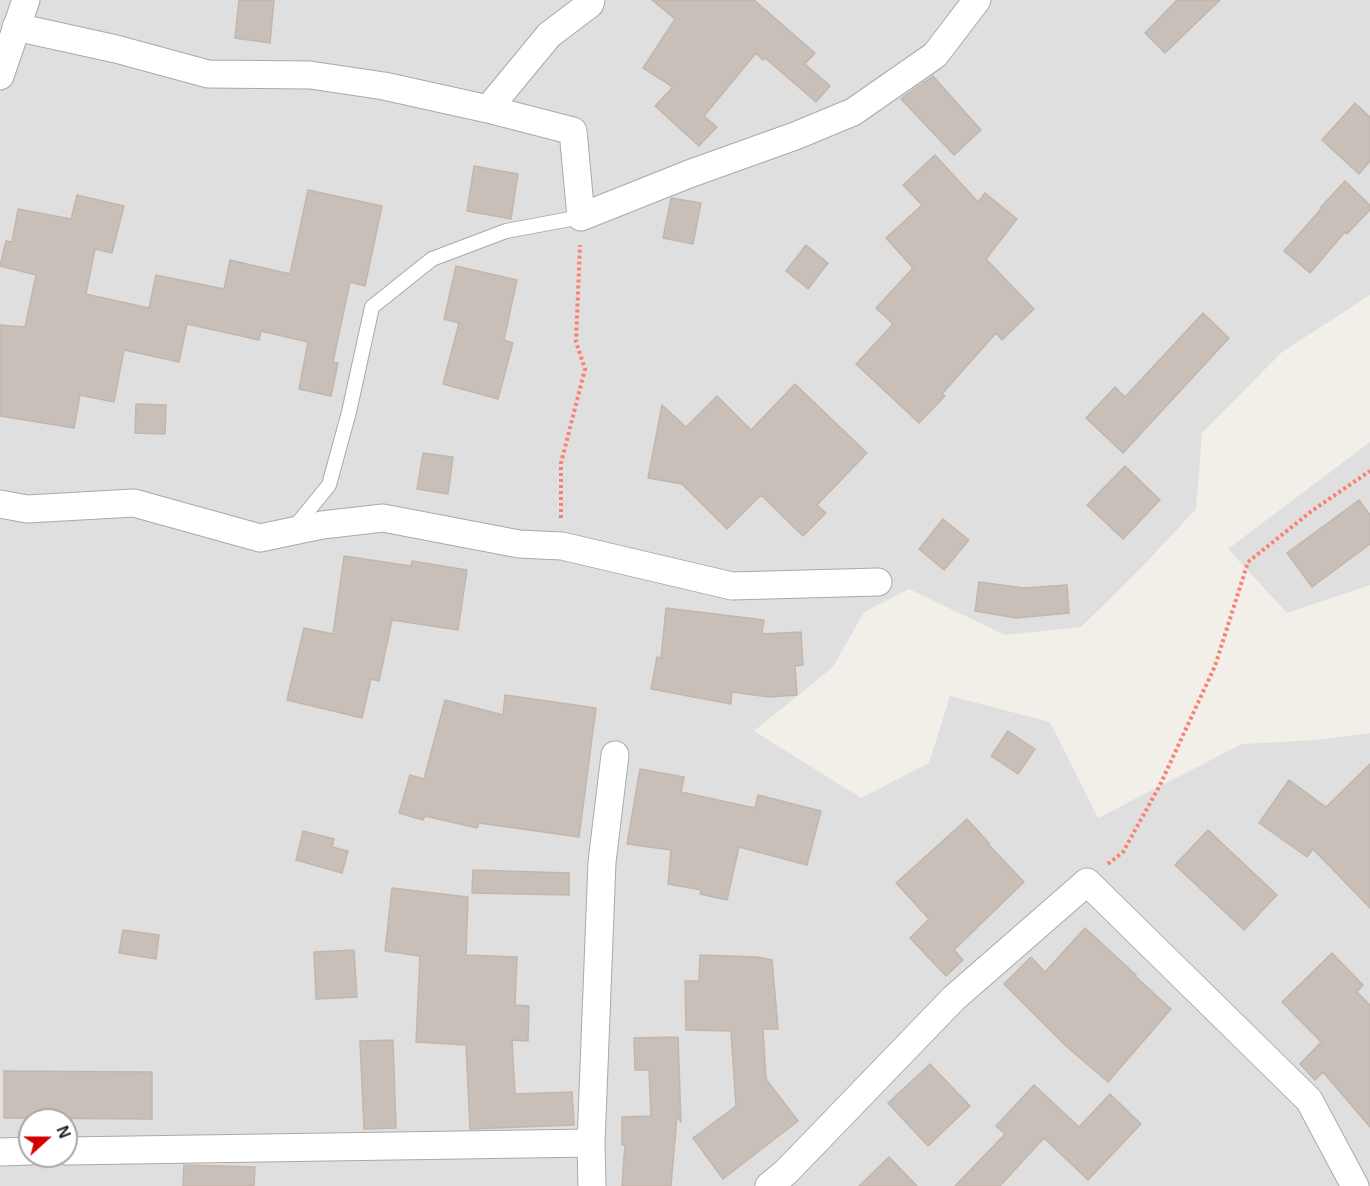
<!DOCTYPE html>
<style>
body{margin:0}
#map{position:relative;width:1370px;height:1186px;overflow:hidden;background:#f2efe9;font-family:Helvetica,sans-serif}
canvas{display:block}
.north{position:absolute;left:18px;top:1108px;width:60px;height:60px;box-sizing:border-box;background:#fff;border:2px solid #a7a7a7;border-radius:50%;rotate:69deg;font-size:16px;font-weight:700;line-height:24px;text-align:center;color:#222}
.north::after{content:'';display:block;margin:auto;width:21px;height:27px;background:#d40000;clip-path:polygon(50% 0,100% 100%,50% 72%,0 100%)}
</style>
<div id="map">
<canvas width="1370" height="1186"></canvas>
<div class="north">N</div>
</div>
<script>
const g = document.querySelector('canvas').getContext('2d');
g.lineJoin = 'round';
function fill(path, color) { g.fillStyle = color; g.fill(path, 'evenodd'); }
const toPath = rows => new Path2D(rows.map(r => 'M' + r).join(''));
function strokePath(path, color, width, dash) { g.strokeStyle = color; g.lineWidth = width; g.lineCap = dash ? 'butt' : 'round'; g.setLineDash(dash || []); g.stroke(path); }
const residential = toPath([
 [0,0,1370,0,1370,295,1282,352,1202,433,1196,509,1140,569,1081,627,1005,635,909,589,864,612,833,667,754,731,861,798,929,763,950,696,1050,722,1098,818,1242,744,1316,740,1370,733,1370,1186,0,1186],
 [30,1120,66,1120,66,1156,30,1156],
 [1370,442,1370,585,1287,613,1228,549]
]);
const building = toPath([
 [239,0,274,0,270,43,235,38,239,0],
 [652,0,754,0,815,53,805,64,830,86,816,102,765,58,763,60,756,53,704,116,717,127,699,146,655,106,673,87,643,68,675,19,652,0],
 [1177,0,1220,0,1165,53,1145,33,1177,0],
 [933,76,981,130,954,155,901,99,907,94,933,76],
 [1355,103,1370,117,1370,161,1359,174,1322,140,1355,103],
 [935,155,978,202,985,193,1017,219,986,259,1034,309,1002,340,996,333,942,394,945,396,919,423,856,364,893,324,876,308,913,268,886,238,922,205,903,185,935,155],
 [474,166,518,174,511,219,467,211,474,166],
 [1345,181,1370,205,1370,210,1347,234,1345,232,1310,273,1284,251,1321,209,1320,208,1345,181],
 [308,190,382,206,365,286,350,282,333,362,338,363,331,396,299,389,308,342,261,331,259,340,187,324,179,362,124,350,114,402,80,395,74,428,0,416,0,325,25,327,36,275,0,266,6,241,12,242,18,209,71,219,77,195,124,206,112,253,95,249,86,294,149,308,156,275,224,289,230,260,290,274,308,190],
 [671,198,701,203,693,244,663,238,671,198],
 [806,245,828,263,808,289,786,271,806,245],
 [456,266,517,280,504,340,513,343,498,399,443,384,459,323,444,319,456,266],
 [1203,313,1229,338,1123,453,1086,418,1115,387,1125,397,1203,313],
 [795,384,867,453,817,505,826,513,803,536,761,495,727,529,682,484,648,478,662,405,686,427,717,396,751,430,795,384],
 [136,404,166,405,165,434,135,433,136,404],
 [423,453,453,457,448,494,417,489,423,453],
 [1125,466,1160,500,1123,539,1087,505,1125,466],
 [1359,500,1370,515,1370,544,1312,587,1287,553,1359,500],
 [943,519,969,540,944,570,919,549,943,519],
 [344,556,411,566,412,561,467,570,458,630,392,620,379,681,371,679,362,718,287,700,304,628,333,634,344,556],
 [979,582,1024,588,1067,585,1069,613,1016,618,975,611,979,582],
 [666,608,764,620,762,634,801,632,803,665,795,666,797,695,769,697,732,692,731,704,651,689,657,657,661,658,666,608],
 [505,695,596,708,579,837,479,823,477,828,425,816,423,820,399,813,410,775,424,779,445,700,503,715,505,695],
 [1008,731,1035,749,1018,774,991,756,1008,731],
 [1370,764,1370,908,1313,849,1307,857,1259,823,1289,780,1326,807,1370,764],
 [640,769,684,777,681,792,755,808,758,795,821,811,807,865,739,847,727,900,700,894,701,890,668,884,671,850,627,844,640,769],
 [967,819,989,843,988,844,1024,882,954,950,963,960,946,976,910,938,929,919,896,883,967,819],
 [1208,830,1277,895,1244,930,1175,865,1208,830],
 [303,831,334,839,332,847,348,851,342,873,296,860,303,831],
 [473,870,569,873,569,895,472,893,473,870],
 [392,888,468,897,466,955,517,957,515,1005,529,1006,528,1041,512,1040,515,1094,572,1092,574,1125,470,1129,466,1045,416,1042,420,956,385,951,392,888],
 [1085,928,1136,975,1135,976,1171,1009,1108,1082,1067,1047,1004,984,1031,957,1045,972,1085,928],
 [123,930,159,935,156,959,119,953,123,930],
 [354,950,357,997,316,999,314,952,354,950],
 [1332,953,1363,985,1357,992,1370,1005,1370,1127,1323,1072,1315,1080,1300,1064,1321,1042,1282,1002,1332,953],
 [700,955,757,957,772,960,778,1029,763,1029,766,1079,798,1121,723,1179,693,1138,736,1106,731,1031,686,1030,685,981,699,981,700,955],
 [678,1037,681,1122,677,1116,671,1186,622,1186,625,1144,622,1145,622,1117,651,1116,649,1070,635,1070,634,1038,678,1037],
 [393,1040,396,1128,364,1129,360,1041,393,1040],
 [930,1064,970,1106,928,1146,888,1103,930,1064],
 [4,1071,152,1072,152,1119,4,1118,4,1071],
 [1034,1085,1079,1127,1110,1094,1141,1124,1088,1180,1044,1138,1000,1186,955,1186,1005,1134,996,1126,1034,1085],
 [889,1157,917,1186,859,1186,889,1157],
 [184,1165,255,1167,254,1186,183,1186,184,1165]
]);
const path = toPath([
 [561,518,561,463,585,369,576,342,580,245],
 [1108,864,1123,852,1160,785,1215,666,1248,562,1313,510,1370,471]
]);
const lane = toPath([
 [294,528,329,485,349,412,372,307,432,259,506,231,581,217]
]);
const street = toPath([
 [16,27,116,49,208,74,310,75,384,86,488,109,549,35,590,4,591,0],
 [0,76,26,0],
 [488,109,573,131,581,217,689,174,795,136,853,112,935,55,977,0],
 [0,504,27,509,134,503,260,538,322,525,383,518,519,544,562,546,732,586,878,582],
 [66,1151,591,1143],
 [0,1152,30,1151],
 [592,1186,591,1143,602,862,615,755],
 [769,1186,786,1172,954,998,1087,882,1309,1100,1355,1186]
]);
fill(residential, '#e0dfdf');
fill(building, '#c7bfb8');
strokePath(building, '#c4b6ab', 1.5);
strokePath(lane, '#a9a9a9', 16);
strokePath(street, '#a9a9a9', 29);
strokePath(path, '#fa8072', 4, [3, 3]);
strokePath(lane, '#fff', 14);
strokePath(street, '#fff', 27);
</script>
